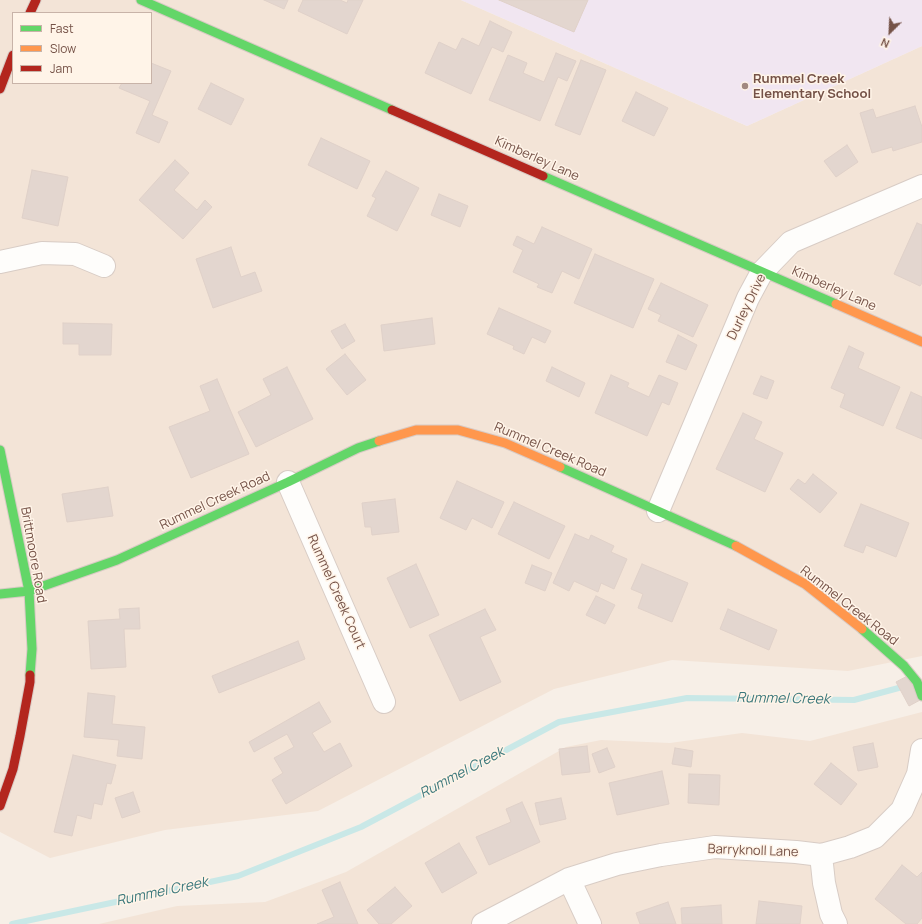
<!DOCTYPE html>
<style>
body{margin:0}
#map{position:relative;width:922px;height:924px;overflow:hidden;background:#f7efe7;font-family:Manrope,sans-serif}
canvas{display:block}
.legend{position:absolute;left:12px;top:12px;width:140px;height:72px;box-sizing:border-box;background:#fff4e8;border:1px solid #c8b3a8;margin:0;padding:5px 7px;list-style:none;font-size:12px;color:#755247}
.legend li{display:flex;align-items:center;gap:8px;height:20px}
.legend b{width:20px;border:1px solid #c8b3a8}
.north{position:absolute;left:870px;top:12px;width:40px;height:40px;-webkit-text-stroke:3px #fff4e8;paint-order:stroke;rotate:204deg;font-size:11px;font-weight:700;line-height:16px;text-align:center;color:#755247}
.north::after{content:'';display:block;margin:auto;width:14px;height:18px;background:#755247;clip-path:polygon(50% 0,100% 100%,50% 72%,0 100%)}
</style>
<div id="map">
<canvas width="922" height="924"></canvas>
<ul class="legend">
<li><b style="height:5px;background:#63d668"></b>Fast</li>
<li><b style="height:5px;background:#ff974d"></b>Slow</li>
<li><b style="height:5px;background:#b3261e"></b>Jam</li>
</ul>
<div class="north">N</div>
</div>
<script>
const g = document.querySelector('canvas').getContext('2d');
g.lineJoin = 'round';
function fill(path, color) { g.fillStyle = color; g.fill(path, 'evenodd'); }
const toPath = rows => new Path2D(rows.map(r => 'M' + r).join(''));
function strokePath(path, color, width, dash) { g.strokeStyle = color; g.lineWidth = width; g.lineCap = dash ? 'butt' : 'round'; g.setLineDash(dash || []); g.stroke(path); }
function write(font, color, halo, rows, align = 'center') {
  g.font = font + ' Manrope,sans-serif'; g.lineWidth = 3; g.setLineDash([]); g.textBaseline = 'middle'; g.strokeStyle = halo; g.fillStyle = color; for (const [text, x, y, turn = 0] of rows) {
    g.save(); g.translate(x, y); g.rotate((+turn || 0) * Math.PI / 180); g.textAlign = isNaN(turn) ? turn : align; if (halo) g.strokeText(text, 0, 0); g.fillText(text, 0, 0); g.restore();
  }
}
const residential = toPath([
 [0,0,461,0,747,126,922,46,922,656,848,671,672,660,554,689,318,811,165,830,50,858,0,832],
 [13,13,151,13,151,83,13,83],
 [922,712,922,924,99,924,177,906,265,902,346,872,566,747,601,740,670,743,742,733,810,741]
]);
const education = toPath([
 [461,0,922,0,922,46,747,126]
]);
const stream = toPath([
 [12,924,238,876,361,827,559,722,687,698,854,700,906,686]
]);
const building = toPath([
 [264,0,288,0,284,9,264,0],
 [303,0,340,0,347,3,348,0,363,0,347,34,298,11,303,0],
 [499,0,588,0,574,32,499,0],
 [490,21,512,32,503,52,492,47,471,94,425,73,439,42,456,50,462,38,479,46,490,21],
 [556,53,576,61,567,81,558,77,540,121,489,100,508,55,527,63,523,73,544,82,556,53],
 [581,60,606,70,580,135,555,125,581,60],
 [151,63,171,71,152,115,168,122,159,143,136,133,150,101,119,88,122,83,151,83,151,63],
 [211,83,244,99,231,125,198,109,211,83],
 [636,92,668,108,654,136,622,121,636,92],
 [915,106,922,127,922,142,893,151,892,147,872,153,860,113,873,109,876,118,915,106],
 [321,138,370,161,357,189,308,165,321,138],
 [847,145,858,162,836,177,824,161,847,145],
 [175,160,189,173,174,190,197,210,205,200,212,207,183,239,139,200,175,160],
 [32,170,68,177,58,226,22,218,32,170],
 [386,171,419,188,397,231,367,216,376,198,372,196,386,171],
 [439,194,468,206,460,227,431,215,439,194],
 [917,223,922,225,922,283,920,286,894,274,917,223],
 [542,227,592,249,579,279,562,271,552,293,537,287,539,284,513,272,523,250,513,245,517,236,534,244,542,227],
 [231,247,241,277,255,272,262,291,213,308,196,259,231,247],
 [595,254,654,279,633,328,574,303,595,254],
 [661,283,708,305,693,337,658,321,661,315,648,309,661,283],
 [499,308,551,331,545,343,532,337,524,354,513,349,514,346,487,334,499,308],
 [432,318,435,344,384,351,381,325,432,318],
 [63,323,112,324,111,355,79,355,79,344,63,344,63,323],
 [345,324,355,341,342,349,331,331,345,324],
 [678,335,697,345,686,370,666,362,678,335],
 [849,346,864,353,858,368,900,387,883,426,840,407,845,394,831,388,849,346],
 [345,354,366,380,347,395,326,369,345,354],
 [287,367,313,419,256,447,238,412,271,395,263,379,287,367],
 [552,367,585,383,579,397,546,381,552,367],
 [611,375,629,383,627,387,649,397,659,375,678,383,669,405,662,402,647,436,595,413,611,375],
 [761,376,774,381,767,399,753,394,761,376],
 [217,379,249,454,191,478,169,427,210,411,200,386,217,379],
 [911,392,922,397,922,439,896,428,911,392],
 [743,413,762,422,754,439,783,453,765,492,716,469,743,413],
 [813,474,837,493,820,513,790,489,798,479,805,484,813,474],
 [457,481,504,502,492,528,472,518,466,530,440,518,457,481],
 [108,487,113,516,67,522,62,494,108,487],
 [395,499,399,532,372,535,371,527,365,527,362,503,395,499],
 [514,502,565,526,549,559,498,534,514,502],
 [861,504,909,523,896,557,866,545,863,553,844,546,861,504],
 [575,534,589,540,591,535,614,546,611,552,627,559,614,589,601,583,598,592,574,581,569,591,553,583,575,534],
 [416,564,439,615,410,628,387,578,416,564],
 [642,564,688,583,672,622,638,608,643,594,631,589,642,564],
 [532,565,552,573,545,591,525,583,532,565],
 [596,596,615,605,605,624,586,615,596,596],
 [139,608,140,629,124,629,126,667,91,669,88,621,120,619,119,609,139,608],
 [485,609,496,630,480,637,501,682,460,701,429,635,485,609],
 [728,609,777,630,769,650,720,629,728,609],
 [298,641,305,659,219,693,212,676,298,641],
 [913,673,922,699,909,706,896,682,913,673],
 [88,693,115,696,112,724,145,727,142,759,117,756,119,740,84,737,88,693],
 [319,702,331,722,312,733,324,752,340,743,352,766,286,804,272,780,283,773,274,758,294,747,287,734,254,752,249,742,319,702],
 [873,743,878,767,858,771,853,747,873,743],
 [587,746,590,772,562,775,559,749,587,746],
 [607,748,615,767,599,773,592,754,607,748],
 [675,748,693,751,691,767,672,764,675,748],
 [73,755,116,765,111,784,107,783,102,805,94,803,91,819,77,815,72,836,54,832,73,755],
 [831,763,857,784,841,805,814,784,831,763],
 [662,771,669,804,617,815,609,783,662,771],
 [689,774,720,775,719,805,688,803,689,774],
 [133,792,140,812,122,818,115,798,133,792],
 [561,798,566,819,540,825,535,803,561,798],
 [522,802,540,842,489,865,476,837,511,822,506,809,522,802],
 [459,843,477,873,442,893,425,863,459,843],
 [902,865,917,877,922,872,922,918,917,924,906,924,875,899,902,865],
 [340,882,358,924,317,924,334,917,322,890,340,882],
 [395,887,412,906,391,924,379,924,367,910,395,887],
 [759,901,802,906,800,924,756,924,759,901],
 [668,902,676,924,640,924,636,913,668,902],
 [721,905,722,924,682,924,681,908,721,905]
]);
const street = toPath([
 [0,262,42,253,75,254,104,266],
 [288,482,384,702],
 [658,511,748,298,762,272,791,242,922,186],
 [821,855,824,883,831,914,836,924],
 [569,879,590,924],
 [483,924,569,879,617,864,661,855,715,847,796,852,821,855,850,847,875,837,902,810,918,774,922,750]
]);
const fast = toPath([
 [141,0,392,110],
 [543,176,836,304],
 [0,450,29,591,32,649,30,675],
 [560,467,736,546],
 [0,594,29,591,117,560,288,482,358,448,379,441],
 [862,629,904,666,917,682,922,696]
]);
const slow = toPath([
 [836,304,922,342],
 [379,441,416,430,458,430,505,443,560,467],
 [736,546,805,584,862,629]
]);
const jam = toPath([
 [30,13,36,0],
 [0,89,13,55],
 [392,110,543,176],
 [0,806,13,769,20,736,30,682,30,675]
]);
const markers = [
 [745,86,4,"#a2897f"]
];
const poiNames = [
 ["Rummel Creek",753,79],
 ["Elementary School",753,94]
];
const streetNames = [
 ["Kimberley Lane",537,159,24],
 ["Kimberley Lane",834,289,24],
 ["Durley Drive",747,307,-64],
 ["Rummel Creek Road",550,450,23],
 ["Rummel Creek Road",215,501,-25],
 ["Brittmoore Road",33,555,80],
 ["Rummel Creek Court",336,592,66],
 ["Rummel Creek Road",849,606,38],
 ["Barryknoll Lane",753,851,2]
];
const waterNames = [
 ["Rummel Creek",783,699,1],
 ["Rummel Creek",462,773,-28],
 ["Rummel Creek",162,892,-12]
];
fill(residential, '#f3e4d7');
fill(education, '#f1e6f1');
strokePath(stream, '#c9e8e7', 6);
fill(building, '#e3d6cf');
strokePath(building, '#e0d1c9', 1);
strokePath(street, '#d8ccc5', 24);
strokePath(fast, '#d8cac4', 11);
strokePath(slow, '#d8cac4', 11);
strokePath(jam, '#d8cac4', 11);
strokePath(street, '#fefdfb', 22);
strokePath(fast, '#63d668', 9);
strokePath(slow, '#ff974d', 9);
strokePath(jam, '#b3261e', 9);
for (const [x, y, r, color] of markers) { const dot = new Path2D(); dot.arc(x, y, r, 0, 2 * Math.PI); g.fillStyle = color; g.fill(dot); strokePath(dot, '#fff4e8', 1.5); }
write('bold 13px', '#755247', '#fff4e8', poiNames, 'left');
write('13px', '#755247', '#fff4e8', streetNames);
write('italic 14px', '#3b787c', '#fff4e8', waterNames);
</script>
